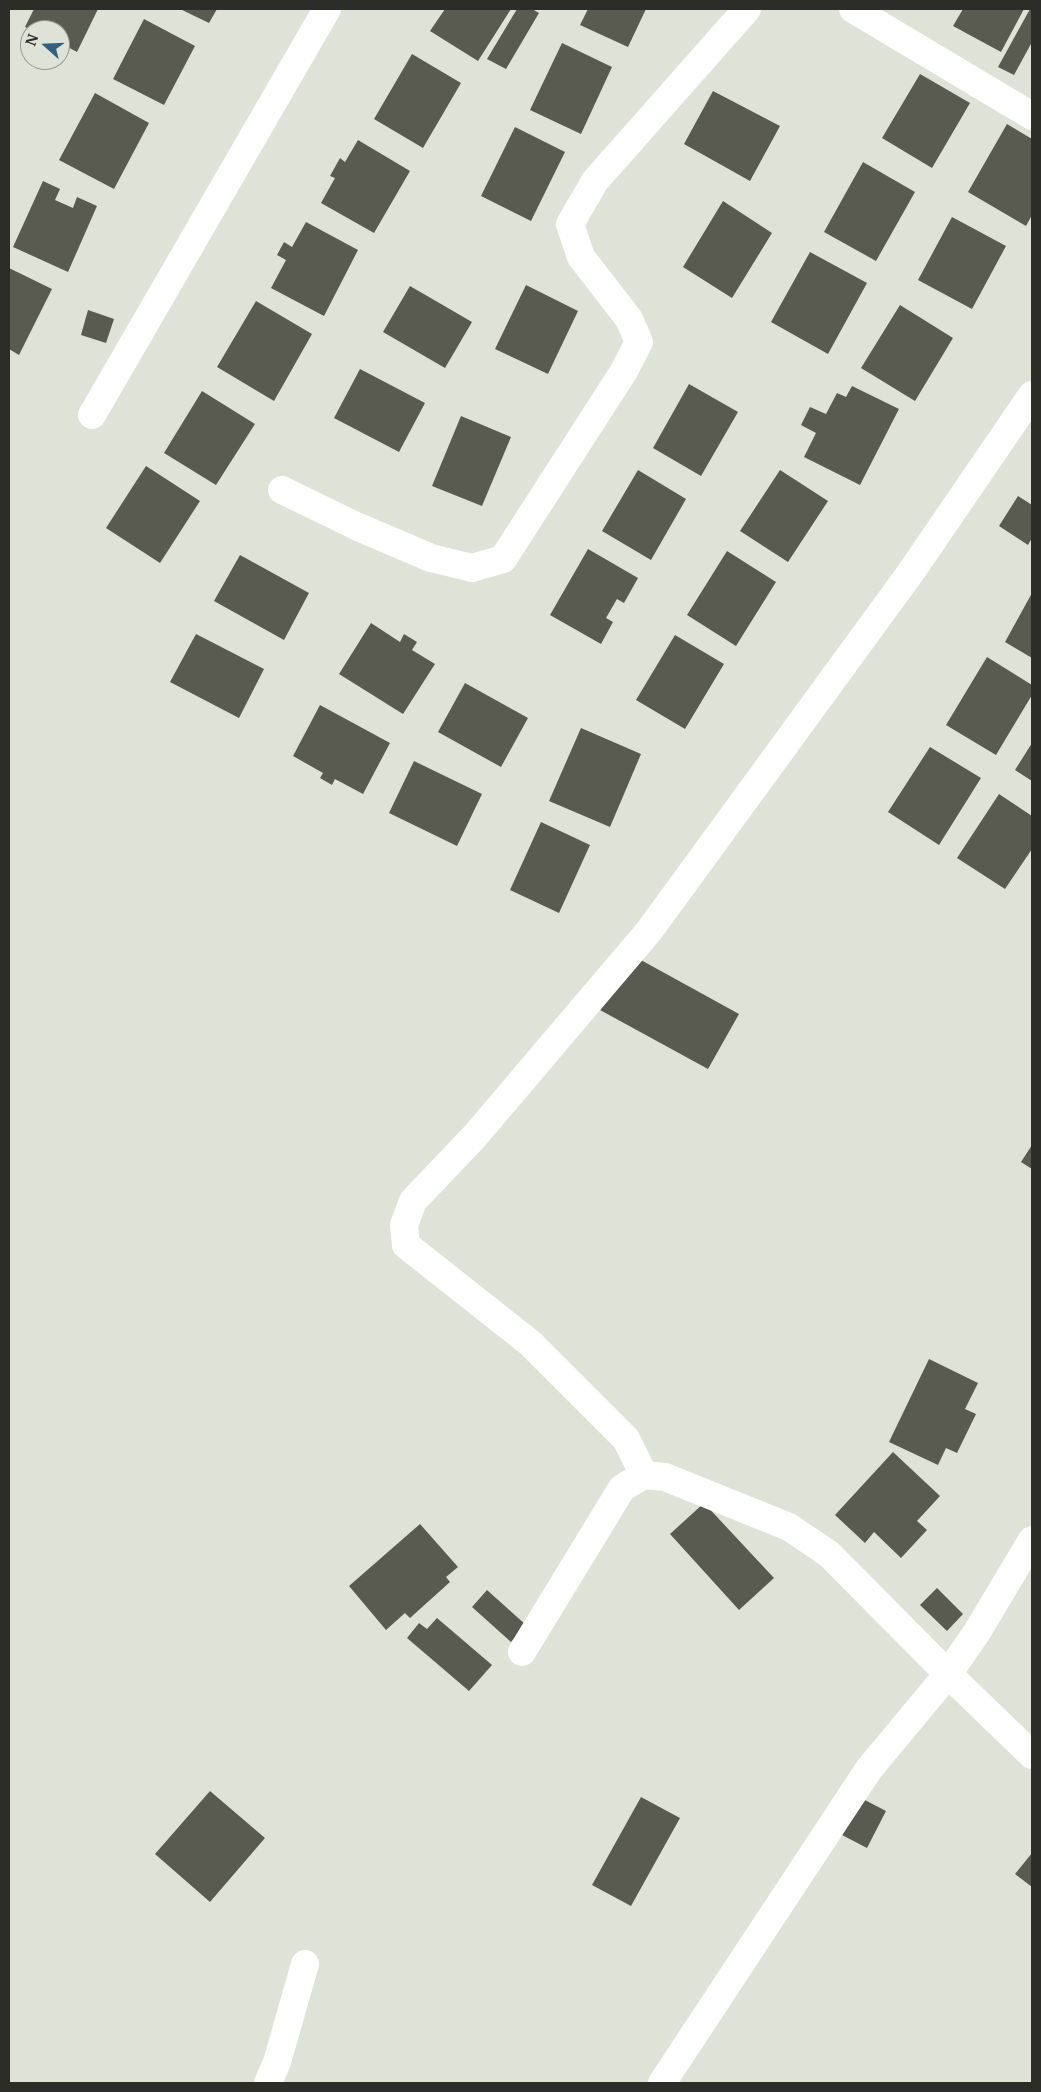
<!DOCTYPE html>
<style>
body{margin:0}
#map{position:relative;width:1041px;height:2092px;overflow:hidden;background:#dfe2d6;font-family:Merriweather,serif}
canvas{display:block}
.frame{position:absolute;inset:0;border:10px solid #2c2d29;pointer-events:none}
.north{position:absolute;left:20px;top:20px;width:50px;height:50px;box-sizing:border-box;background:#dfe2d6;border:1px solid #979a91;border-radius:50%;rotate:290deg;font-size:14px;font-weight:700;line-height:20px;text-align:center;color:#2c2d29}
.north::after{content:'';display:block;margin:auto;width:18px;height:22px;background:#316180;clip-path:polygon(50% 0,100% 100%,50% 72%,0 100%)}
</style>
<div id="map">
<canvas width="1041" height="2092"></canvas>
<div class="frame"></div>
<div class="north">N</div>
</div>
<script>
const g = document.querySelector('canvas').getContext('2d');
g.lineJoin = 'round';
function fill(path, color) { g.fillStyle = color; g.fill(path, 'evenodd'); }
const toPath = rows => new Path2D(rows.map(r => 'M' + r).join(''));
function strokePath(path, color, width, dash) { g.strokeStyle = color; g.lineWidth = width; g.lineCap = dash ? 'butt' : 'round'; g.setLineDash(dash || []); g.stroke(path); }
const building = toPath([
 [34,9,98,9,77,52,60,43,60,30,32,30,25,27],
 [180,9,217,9,209,23],
 [445,9,511,9,478,61,430,31],
 [517,9,532,9,539,13,506,69,487,59],
 [588,9,646,9,628,47,580,25],
 [963,9,1024,9,1001,52,953,26],
 [1030,9,1032,9,1032,42,1014,75,998,67],
 [144,19,195,46,164,105,113,79],
 [562,43,612,67,581,134,530,110],
 [412,54,461,83,423,148,374,119],
 [920,74,970,103,932,168,882,138],
 [713,91,780,126,750,181,684,144],
 [95,93,149,123,114,189,59,160],
 [1007,124,1032,139,1032,215,1026,226,968,192],
 [515,127,565,152,531,221,481,196],
 [358,140,410,171,374,233,321,203,335,178,330,176,340,158,345,162],
 [863,162,915,192,876,261,824,232],
 [43,181,60,189,55,200,73,208,77,197,97,206,68,272,13,247],
 [723,201,772,233,732,298,683,267],
 [952,217,1006,246,972,309,918,280],
 [306,222,358,250,324,316,271,288,286,260,277,255,284,242,292,247],
 [810,252,867,283,828,354,771,322],
 [9,268,52,289,19,355,9,349],
 [526,285,578,311,548,374,495,349],
 [410,286,472,322,445,368,383,332],
 [256,301,312,334,274,401,217,367],
 [900,305,953,338,915,401,861,368],
 [88,310,114,319,106,343,81,335],
 [360,369,425,403,399,452,334,418],
 [689,384,738,412,701,476,653,448],
 [852,386,899,409,860,485,804,457,816,433,801,425,810,407,826,414,837,393,846,397],
 [202,391,255,424,216,485,164,453],
 [461,416,511,437,482,506,432,486],
 [146,466,200,501,160,563,106,528],
 [638,470,686,499,651,560,602,531],
 [780,470,828,501,788,562,740,531],
 [1018,496,1032,505,1032,538,1028,545,999,526],
 [588,549,638,578,624,603,617,599,606,618,613,622,601,644,550,615],
 [727,551,776,582,736,646,687,615],
 [240,555,309,593,284,640,214,601],
 [1032,593,1032,658,1005,642],
 [371,623,400,642,404,634,417,642,412,650,435,664,403,714,339,674],
 [196,634,264,669,239,718,170,682],
 [675,635,724,664,685,729,636,700],
 [987,657,1032,685,1032,695,996,755,946,725],
 [465,683,528,718,501,767,438,732],
 [320,705,390,743,363,794,335,779,332,785,320,778,323,773,293,756],
 [581,728,641,754,610,827,549,801],
 [1032,743,1032,781,1015,770],
 [930,747,981,778,939,845,888,812],
 [414,761,482,794,457,846,389,813],
 [999,794,1032,816,1032,849,1005,889,957,858],
 [541,822,590,845,559,913,510,890],
 [630,954,739,1014,708,1069,600,1010],
 [1032,1145,1032,1169,1021,1162],
 [929,1359,978,1383,965,1409,976,1414,957,1453,946,1448,938,1465,889,1442],
 [893,1452,940,1496,917,1521,927,1530,901,1558,874,1532,865,1543,835,1515],
 [704,1503,774,1578,739,1610,670,1534],
 [420,1524,458,1567,446,1577,450,1582,410,1618,405,1613,386,1630,349,1586],
 [937,1588,963,1614,947,1631,920,1605],
 [487,1590,526,1625,511,1642,472,1607],
 [437,1618,492,1665,469,1691,407,1638,419,1623,427,1629],
 [210,1791,265,1838,210,1902,155,1854],
 [641,1797,680,1818,631,1906,592,1885],
 [861,1798,886,1811,867,1848,842,1835],
 [1032,1853,1032,1887,1015,1874]
]);
const street = toPath([
 [853,9,1032,116],
 [92,415,327,9],
 [282,490,356,526,431,558,472,568,503,559,624,371,639,342,629,319,581,257,570,224,595,181,747,9],
 [644,1475,626,1439,530,1343,406,1245,404,1225,413,1201,474,1137,649,931,911,572,1032,395],
 [1032,1540,977,1632,948,1674,1032,1755],
 [522,1652,622,1488,644,1475,665,1477,789,1527,829,1554,948,1674,869,1769,662,2083],
 [268,2083,277,2062,305,1964]
]);
fill(building, '#595b51');
strokePath(street, '#fff', 28);
</script>
